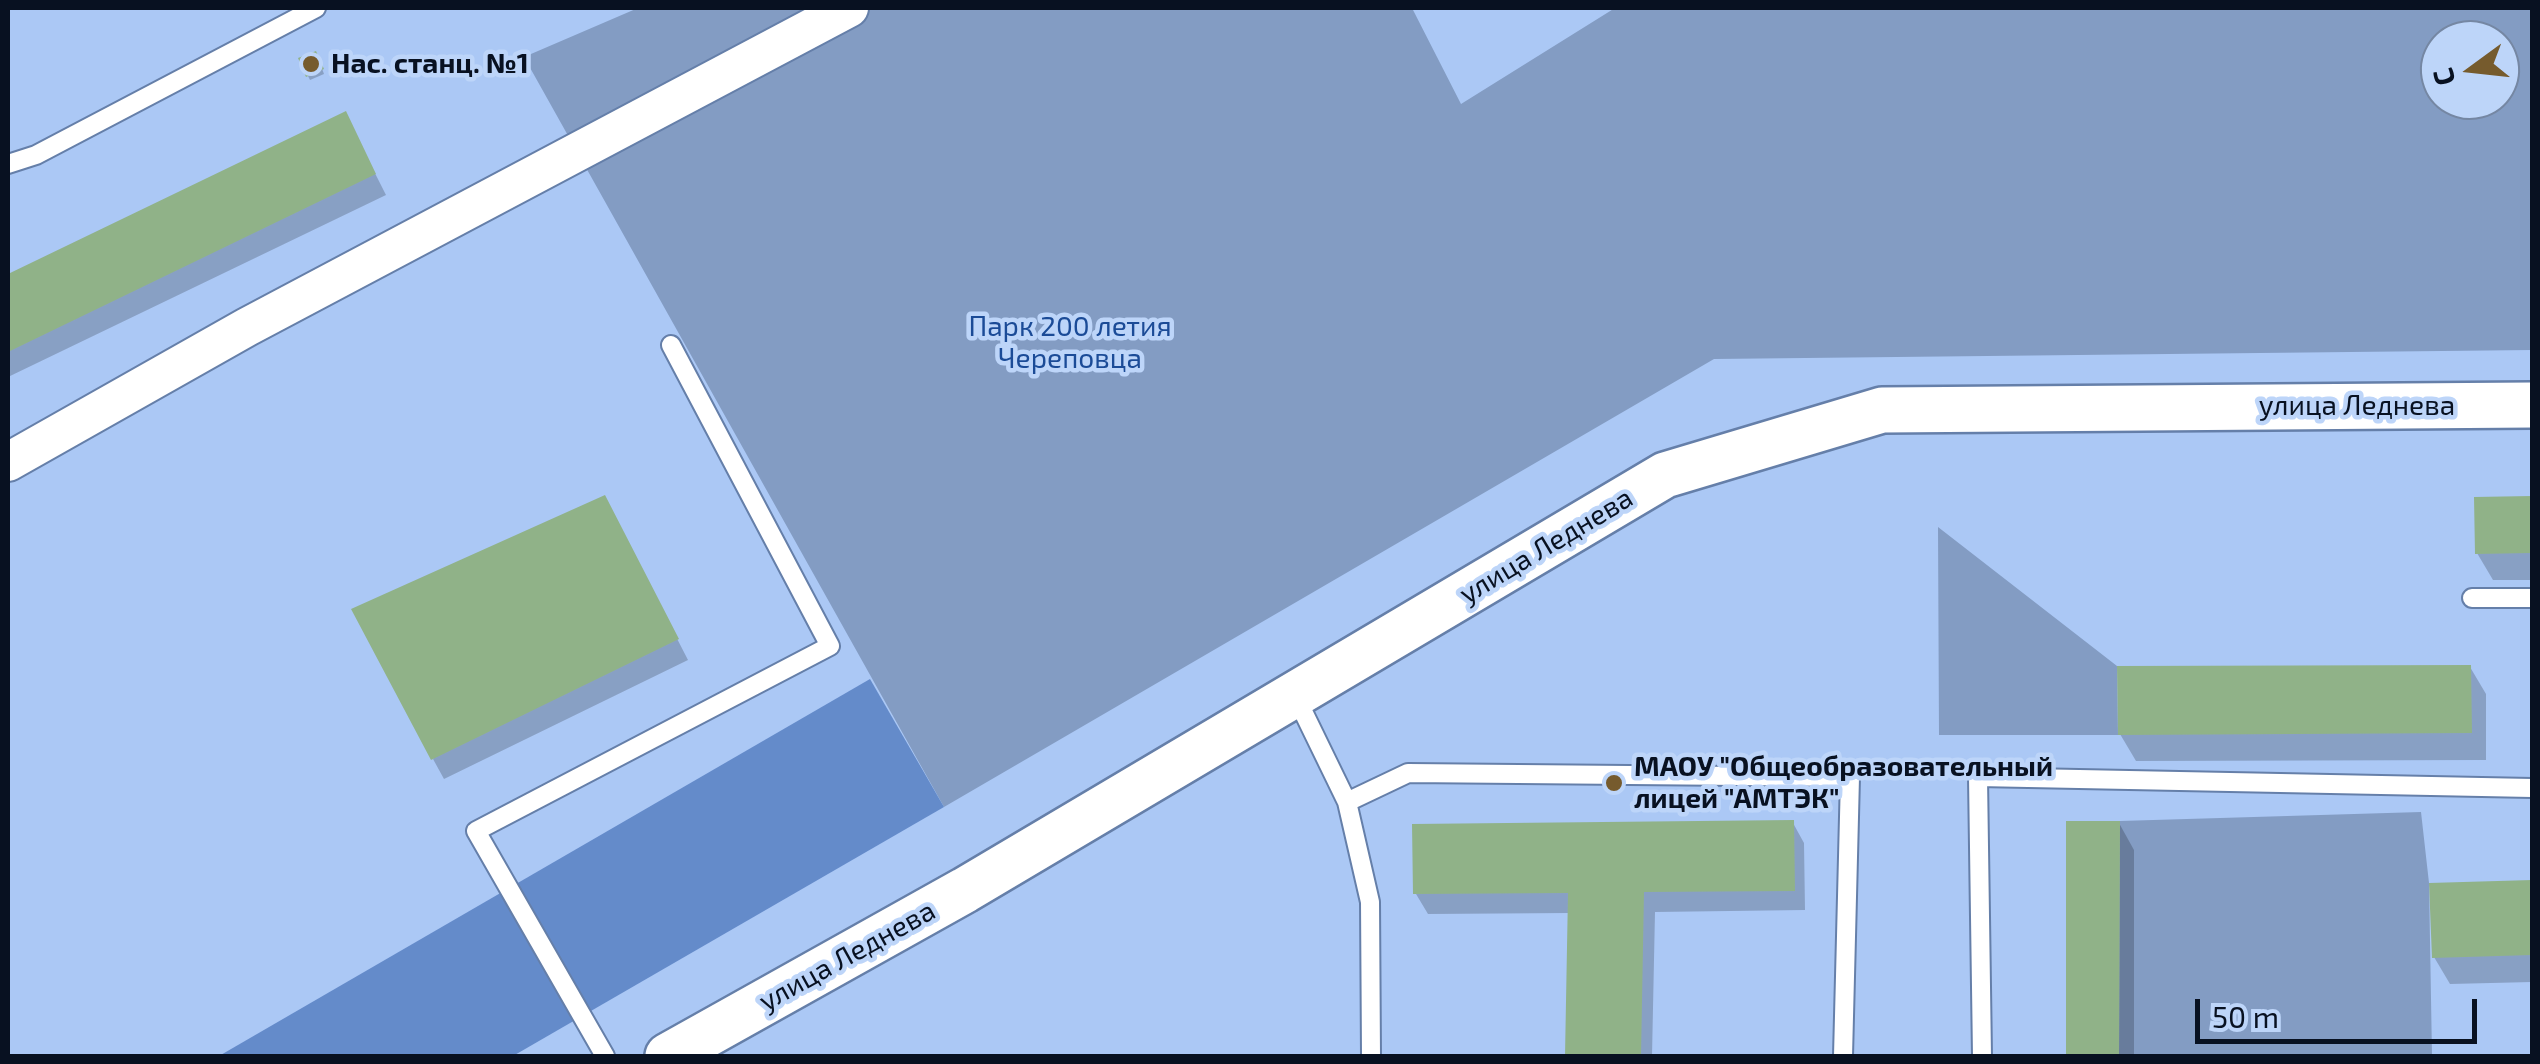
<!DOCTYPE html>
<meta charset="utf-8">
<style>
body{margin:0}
#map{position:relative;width:2540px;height:1064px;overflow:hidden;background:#abc8f5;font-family:"Exo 2",sans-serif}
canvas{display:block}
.frame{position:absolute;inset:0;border:10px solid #081121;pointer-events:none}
.north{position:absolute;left:2420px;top:20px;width:100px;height:100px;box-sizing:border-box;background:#bdd5f9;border:2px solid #7587a3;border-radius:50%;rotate:255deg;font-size:28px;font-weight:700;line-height:40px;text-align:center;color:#081121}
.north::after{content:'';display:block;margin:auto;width:35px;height:45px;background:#765b2d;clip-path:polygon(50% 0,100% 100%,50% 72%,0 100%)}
.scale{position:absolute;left:2195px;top:999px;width:282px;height:45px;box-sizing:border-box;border:5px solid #081121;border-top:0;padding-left:12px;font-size:30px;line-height:35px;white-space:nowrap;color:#081121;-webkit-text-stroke:8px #bdd5f9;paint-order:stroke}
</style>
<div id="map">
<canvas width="2540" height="1064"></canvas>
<div class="frame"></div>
<div class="north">С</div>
<div class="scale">50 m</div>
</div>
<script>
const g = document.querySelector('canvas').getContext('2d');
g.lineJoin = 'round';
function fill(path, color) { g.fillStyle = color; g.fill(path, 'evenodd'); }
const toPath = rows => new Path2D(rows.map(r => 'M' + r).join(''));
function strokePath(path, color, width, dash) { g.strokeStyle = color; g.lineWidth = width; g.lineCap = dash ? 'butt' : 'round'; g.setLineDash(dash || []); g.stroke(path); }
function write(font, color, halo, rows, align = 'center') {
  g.font = font + ' "Exo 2",sans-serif'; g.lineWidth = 9; g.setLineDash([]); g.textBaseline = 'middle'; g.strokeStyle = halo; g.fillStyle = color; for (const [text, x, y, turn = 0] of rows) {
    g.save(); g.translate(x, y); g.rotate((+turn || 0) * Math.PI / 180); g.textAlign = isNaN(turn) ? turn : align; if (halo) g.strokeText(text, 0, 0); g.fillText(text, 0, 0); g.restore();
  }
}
const green = toPath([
 [638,8,1412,8,1461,104,1615,8,2532,8,2532,350,1714,359,944,807,524,57],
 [2440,40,2500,40,2500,100,2440,100],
 [1938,527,2117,666,2118,735,1939,735],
 [2421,812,2429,883,2432,1056,2119,1056,2120,821]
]);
const forest = toPath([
 [870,679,944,807,513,1056,219,1056]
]);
const shadow = toPath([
 [318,58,324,74,310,80,308,76],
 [345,114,386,195,8,377,8,277],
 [2532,499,2532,580,2493,580,2477,553,2476,500],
 [615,518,688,660,444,779,433,759],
 [2470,667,2486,694,2486,760,2136,761,2120,734],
 [1793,823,1804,843,1805,910,1655,912,1652,1056,1568,1056,1570,913,1428,914,1416,894],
 [2069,823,2119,823,2134,850,2134,1056,2068,1056],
 [2532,882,2532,982,2450,984,2434,957,2432,886]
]);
const building = toPath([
 [316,51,324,69,306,77,298,58],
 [346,111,376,174,8,352,8,274],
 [605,495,679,639,431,760,351,609],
 [2532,496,2532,553,2475,554,2474,497],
 [2471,665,2472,733,2118,735,2117,666],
 [1794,820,1795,891,1644,892,1641,1056,1565,1056,1568,893,1413,894,1412,824],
 [2066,821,2120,821,2119,1056,2066,1056],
 [2532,880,2532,955,2432,958,2429,883]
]);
const service = toPath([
 [8,164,36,155,316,8],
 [2472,598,2532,598],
 [1295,695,1347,802,1370,902,1371,1056],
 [1347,802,1408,773,1850,777,1843,1056],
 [605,1056,476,831,830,646,671,345],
 [1982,1056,1978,777,2532,788]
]);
const minor = toPath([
 [8,462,247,327,849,8]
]);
const tertiary = toPath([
 [668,1056,965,890,1665,475,1882,410,2532,405]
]);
const markers = [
 [311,64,10,"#765b2d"],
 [1614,783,10,"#765b2d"]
];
const poiNames = [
 ["Нас. станц. №1",331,64],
 ["МАОУ \"Общеобразовательный",1634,767],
 ["лицей \"АМТЭК\"",1634,799]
];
const parkNames = [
 ["Парк 200 летия",1070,327],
 ["Череповца",1070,359]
];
const streetNames = [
 ["улица Леднева",2357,406],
 ["улица Леднева",1546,546,-31],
 ["улица Леднева",847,956,-29]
];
fill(green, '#839cc3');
fill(forest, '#648bca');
fill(shadow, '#0003');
fill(building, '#90b288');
strokePath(service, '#657fa9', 22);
strokePath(minor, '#657fa9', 42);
strokePath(tertiary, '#657fa9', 50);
strokePath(service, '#fff', 18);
strokePath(minor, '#fff', 38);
strokePath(tertiary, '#fff', 45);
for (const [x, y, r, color] of markers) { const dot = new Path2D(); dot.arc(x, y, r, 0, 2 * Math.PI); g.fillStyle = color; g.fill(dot); strokePath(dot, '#bdd5f9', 4); }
write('bold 28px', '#081121', '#bdd5f9', poiNames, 'left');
write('28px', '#1b4b97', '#bdd5f9', parkNames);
write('28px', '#081121', '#bdd5f9', streetNames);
</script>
